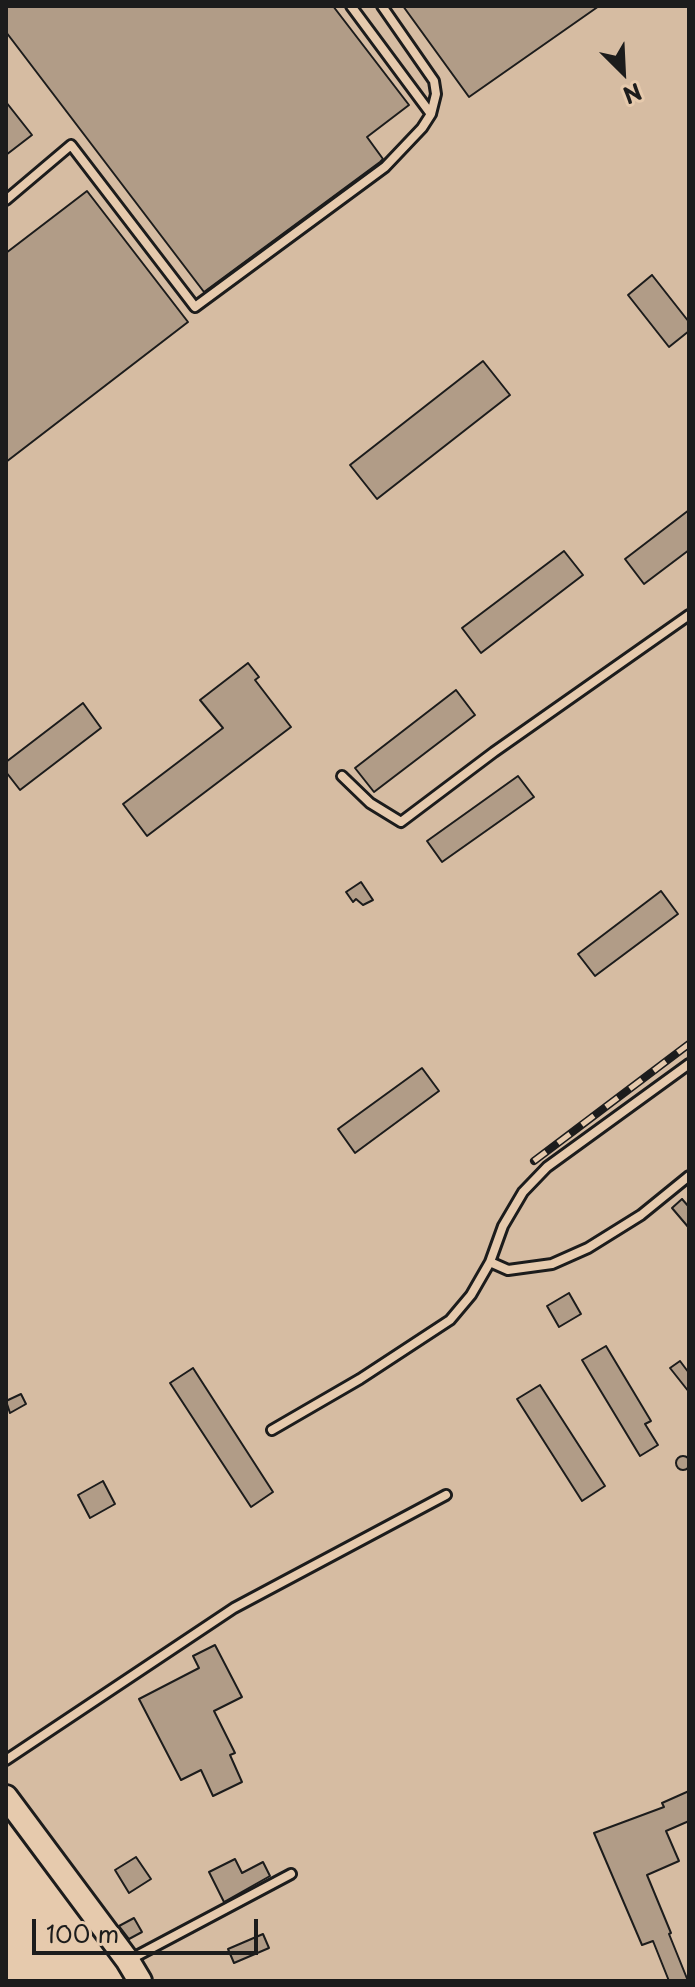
<!DOCTYPE html>
<style>
body{margin:0}
#map{position:relative;width:695px;height:1987px;overflow:hidden;background:#e6caad;font-family:"Playpen Sans",sans-serif}
canvas{display:block}
.frame{position:absolute;inset:0;border:8px solid #1c1c1c;pointer-events:none}
.north{position:absolute;left:583px;top:32px;width:80px;height:80px;-webkit-text-stroke:6px #e6caad;paint-order:stroke;rotate:156deg;font-size:22px;font-weight:700;line-height:32px;text-align:center;color:#1c1c1c}
.north::after{content:'';display:block;margin:auto;width:28px;height:36px;background:#1c1c1c;clip-path:polygon(50% 0,100% 100%,50% 72%,0 100%)}
.scale{position:absolute;left:32px;top:1919px;width:226px;height:36px;box-sizing:border-box;border:4px solid #1c1c1c;border-top:0;padding-left:10px;font-size:24px;line-height:28px;white-space:nowrap;color:#1c1c1c;-webkit-text-stroke:6px #e6caad;paint-order:stroke}
</style>
<div id="map">
<canvas width="695" height="1987"></canvas>
<div class="frame"></div>
<div class="north">N</div>
<div class="scale">100 m</div>
</div>
<script>
const g = document.querySelector('canvas').getContext('2d');
g.lineJoin = 'round';
function fill(path, color) { g.fillStyle = color; g.fill(path, 'evenodd'); }
const toPath = rows => new Path2D(rows.map(r => 'M' + r).join(''));
function strokePath(path, color, width, dash) { g.strokeStyle = color; g.lineWidth = width; g.lineCap = dash ? 'butt' : 'round'; g.setLineDash(dash || []); g.stroke(path); }
const built = toPath([
 [6,6,689,6,689,1981,143,1981,6,1797]
]);
const building = toPath([
 [6,6,333,6,409,105,367,137,383,159,380,162,204,292,6,32,6,6],
 [403,6,599,6,469,97,403,6],
 [6,102,32,135,6,155,6,102],
 [87,191,188,322,6,462,6,253,87,191],
 [652,275,689,322,689,331,669,347,628,295,652,275],
 [483,361,510,395,377,499,350,465,483,361],
 [689,510,689,550,644,584,625,559,689,510],
 [564,551,583,575,481,653,462,628,564,551],
 [248,663,259,677,255,680,291,727,147,836,123,804,223,728,200,700,248,663],
 [456,690,475,715,374,792,355,768,456,690],
 [83,703,101,728,20,790,6,772,6,762,83,703],
 [518,776,534,797,442,862,427,841,518,776],
 [361,882,373,900,363,905,356,899,353,902,346,892,361,882],
 [661,891,678,914,595,976,578,954,661,891],
 [422,1068,439,1091,355,1153,338,1129,422,1068],
 [682,1199,689,1207,689,1228,672,1208,682,1199],
 [569,1293,581,1314,559,1327,547,1306,569,1293],
 [606,1346,651,1421,645,1424,658,1445,640,1456,582,1360,606,1346],
 [680,1361,689,1373,689,1392,670,1368,680,1361],
 [193,1368,273,1492,251,1507,170,1383,193,1368],
 [540,1385,605,1486,582,1501,517,1399,540,1385],
 [21,1394,26,1404,10,1413,6,1401,21,1394],
 '676 1463a7 7 0 1 1 14 0a7 7 0 1 1-14 0Z',
 [103,1481,115,1504,90,1518,78,1495,103,1481],
 [215,1645,242,1697,214,1711,235,1753,230,1755,242,1782,213,1796,201,1770,181,1780,139,1699,199,1668,193,1656,215,1645],
 [689,1791,689,1821,666,1831,679,1861,647,1875,671,1933,669,1934,688,1981,669,1981,653,1941,642,1945,594,1833,664,1807,662,1803,689,1791],
 [136,1857,151,1879,129,1893,115,1870,136,1857],
 [235,1859,242,1873,263,1862,270,1876,224,1902,209,1872,235,1859],
 [134,1918,142,1932,129,1939,119,1926,134,1918],
 [263,1934,269,1948,234,1963,228,1949,263,1934]
]);
const service = toPath([
 [382,6,434,81,436,94,431,114],
 [6,200,71,145,195,307,385,167,422,128,431,114,351,6],
 [342,776,370,803,401,822,494,752,689,615],
 [490,1262,508,1270,552,1264,588,1248,641,1215,689,1176],
 [272,1430,360,1379,450,1320,471,1295,490,1262,503,1226,523,1192,547,1167,689,1064],
 [6,1760,234,1608,446,1495],
 [129,1960,291,1874]
]);
const secondary = toPath([
 [6,1797,128,1961,140,1981]
]);
const rail = toPath([
 [534,1161,689,1044]
]);
fill(built, '#d6bca2');
fill(building, '#b19c87');
strokePath(building, '#1c1c1c', 2);
strokePath(service, '#1c1c1c', 14);
strokePath(secondary, '#1c1c1c', 28);
strokePath(service, '#e6caad', 8);
strokePath(secondary, '#e6caad', 22);
strokePath(rail, '#1c1c1c', 8);
strokePath(rail, '#e6caad', 5, [15]);
</script>
